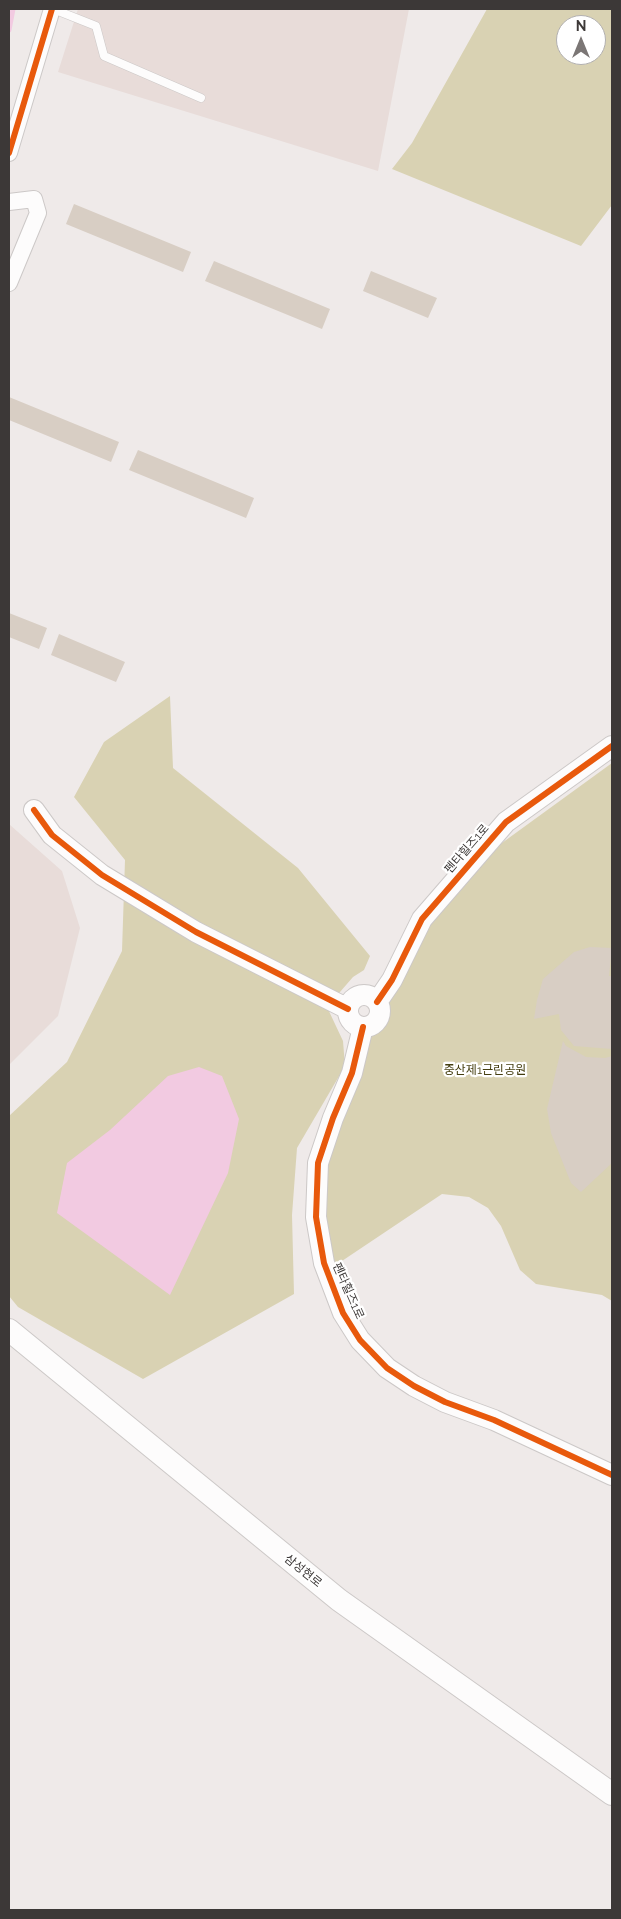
<!DOCTYPE html>
<meta charset="utf-8">
<style>
body{margin:0}
#map{position:relative;width:621px;height:1919px;overflow:hidden;background:#efeae9;font-family:Raleway,sans-serif}
canvas{display:block}
.frame{position:absolute;inset:0;border:10px solid #3c3837;pointer-events:none}
.north{position:absolute;left:556px;top:15px;width:50px;height:50px;box-sizing:border-box;background:#fff;border:1px solid #b1afaf;border-radius:50%;rotate:0deg;font-size:14px;font-weight:700;line-height:20px;text-align:center;color:#3c3837}
.north::after{content:'';display:block;margin:auto;width:18px;height:22px;background:#7b7675;clip-path:polygon(50% 0,100% 100%,50% 72%,0 100%)}
</style>
<div id="map">
<canvas width="621" height="1919"></canvas>
<div class="frame"></div>
<div class="north">N</div>
</div>
<script>
const g = document.querySelector('canvas').getContext('2d');
g.lineJoin = 'round';
function fill(path, color) { g.fillStyle = color; g.fill(path, 'evenodd'); }
const toPath = rows => new Path2D(rows.map(r => 'M' + r).join(''));
function strokePath(path, color, width, dash) { g.strokeStyle = color; g.lineWidth = width; g.lineCap = dash ? 'butt' : 'round'; g.setLineDash(dash || []); g.stroke(path); }
function write(font, color, halo, rows, align = 'center') {
  g.font = font + ' Raleway,"Noto Sans KR",sans-serif'; g.lineWidth = 4.5; g.setLineDash([]); g.textBaseline = 'middle'; g.strokeStyle = halo; g.fillStyle = color; for (const [text, x, y, turn = 0] of rows) {
    g.save(); g.translate(x, y); g.rotate((+turn || 0) * Math.PI / 180); g.textAlign = isNaN(turn) ? turn : align; if (halo) g.strokeText(text, 0, 0); g.fillText(text, 0, 0); g.restore();
  }
}
const built = toPath([
 [78,9,409,9,378,171,58,72],
 [9,824,62,871,80,928,58,1016,9,1065]
]);
const green = toPath([
 [487,9,612,9,612,205,581,246,392,169,412,143],
 [566,25,596,25,596,55,566,55],
 [170,696,173,768,298,868,370,956,364,970,353,977,327,1007,343,1041,345,1066,297,1148,292,1215,294,1294,143,1379,18,1307,9,1296,9,1116,67,1062,122,951,125,860,74,797,104,742],
 [612,763,612,1301,602,1295,536,1284,520,1270,501,1226,488,1208,469,1197,442,1194,327,1271,318,1163,363,1027,462,872]
]);
const water = toPath([
 [199,1067,222,1076,239,1119,228,1173,170,1295,57,1213,67,1163,110,1130,168,1076]
]);
const stream = toPath([
 [9,30,13,9]
]);
const building = toPath([
 [74,204,191,252,183,272,66,224],
 [214,261,330,309,322,329,205,281],
 [371,271,437,298,428,318,363,291],
 [9,397,119,442,111,462,9,420],
 [138,450,254,498,246,518,129,470],
 [9,613,47,628,39,649,9,637],
 [59,634,125,662,116,682,51,655],
 [590,947,612,948,609,976,612,976,612,1049,574,1046,561,1030,559,1014,534,1019,537,1000,543,979,574,952],
 [563,1041,566,1046,586,1057,605,1058,612,1056,612,1163,581,1192,571,1183,551,1133,547,1109]
]);
const service = toPath([
 [53,9,96,26,104,56,201,98]
]);
const minor = toPath([
 [9,153,52,9],
 [9,202,34,199,38,213,9,283]
]);
const tertiary = toPath([
 [34,810,52,835,102,875,196,932,348,1009],
 '348 1011a16 16 0 1 1 32 0a16 16 0 1 1-32 0Z',
 [377,1002,392,980,422,919,506,822,612,746],
 [363,1027,352,1073,333,1118,318,1163,316,1217,324,1263,343,1313,360,1340,387,1368,414,1386,445,1402,494,1420,612,1475]
]);
const secondary = toPath([
 [9,1330,339,1600,612,1794]
]);
const cycleway = toPath([
 [9,153,52,9],
 [34,810,52,835,102,875,196,932,348,1009],
 [377,1002,392,980,422,919,506,822,612,746],
 [363,1027,352,1073,333,1118,318,1163,316,1217,324,1263,343,1313,360,1340,387,1368,414,1386,445,1402,494,1420,612,1475]
]);
const streetNames = [
 ["펜타힐즈1로",467,849,-49],
 ["펜타힐즈1로",348,1291,66],
 ["삼성현로",303,1571,39]
];
const parkNames = [
 ["중산제1근린공원",485,1070]
];
fill(built, '#e8dcd9');
fill(green, '#d9d2b3');
fill(water, '#f2cae1');
strokePath(stream, '#f2cae1', 5);
fill(building, '#d8cec4');
strokePath(service, '#ccc8c7', 9);
strokePath(minor, '#ccc8c7', 18);
strokePath(tertiary, '#ccc8c7', 22);
strokePath(secondary, '#ccc8c7', 24);
strokePath(service, '#fdfcfc', 8);
strokePath(minor, '#fdfcfc', 16);
strokePath(tertiary, '#fdfcfc', 20);
strokePath(secondary, '#fdfcfc', 22);
strokePath(cycleway, '#e8590c', 6);
write('12px', '#3c3837', '#fff', streetNames);
write('12px', '#453e10', '#fff', parkNames);
</script>
